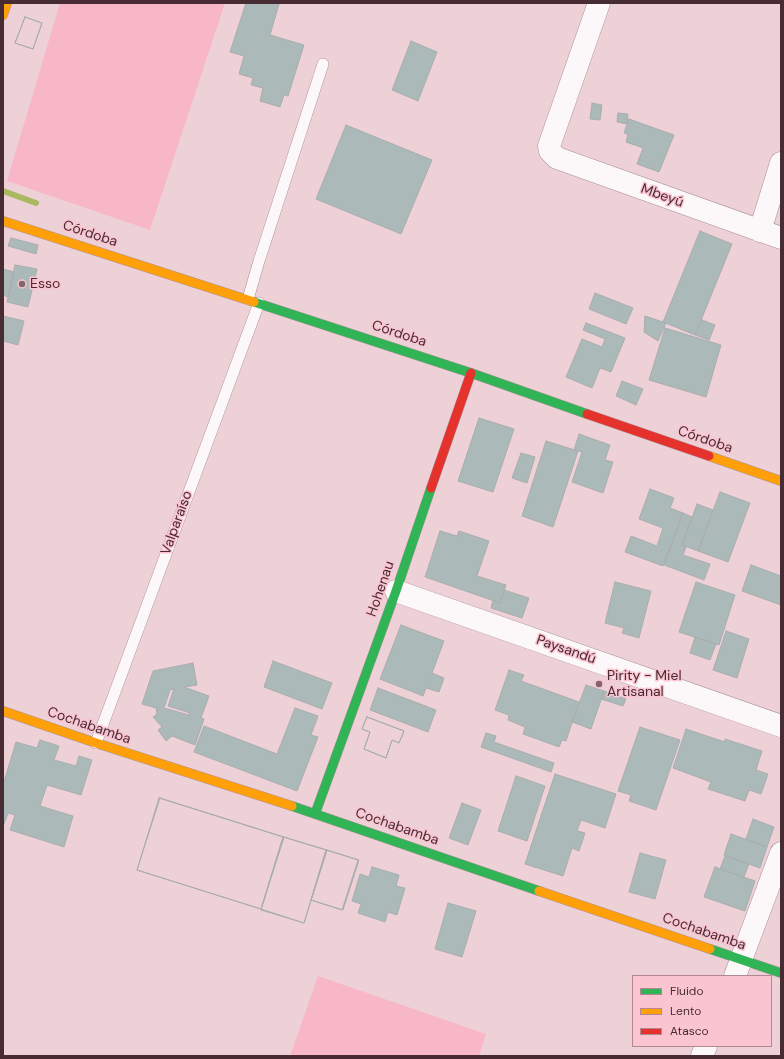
<!DOCTYPE html>
<meta charset="utf-8">
<style>
body{margin:0}
#map{position:relative;width:784px;height:1059px;overflow:hidden;background:#eed1d7;font-family:"DM Sans",sans-serif}
canvas{display:block}
.frame{position:absolute;inset:0;border:4px solid #472c33;pointer-events:none}
.legend{position:absolute;left:632px;top:975px;width:140px;height:72px;box-sizing:border-box;background:#fbc4d1;border:1px solid #b38792;margin:0;padding:5px 7px;list-style:none;font-size:12px;color:#472c33}
.legend li{display:flex;align-items:center;gap:8px;height:20px}
.legend b{width:20px;border:1px solid #b38792}
</style>
<div id="map">
<canvas width="784" height="1059"></canvas>
<div class="frame"></div>
<ul class="legend">
<li><b style="height:5px;background:#30b455"></b>Fluido</li>
<li><b style="height:5px;background:#ff9f0a"></b>Lento</li>
<li><b style="height:5px;background:#e5322d"></b>Atasco</li>
</ul>
</div>
<script>
const g = document.querySelector('canvas').getContext('2d');
g.lineJoin = 'round';
function fill(path, color) { g.fillStyle = color; g.fill(path, 'evenodd'); }
const toPath = rows => new Path2D(rows.map(r => 'M' + r).join(''));
function strokePath(path, color, width, dash) { g.strokeStyle = color; g.lineWidth = width; g.lineCap = dash ? 'butt' : 'round'; g.setLineDash(dash || []); g.stroke(path); }
function write(font, color, halo, rows, align = 'center') {
  g.font = font + ' "DM Sans",sans-serif'; g.lineWidth = 3; g.setLineDash([]); g.textBaseline = 'middle'; g.strokeStyle = halo; g.fillStyle = color; for (const [text, x, y, turn = 0] of rows) {
    g.save(); g.translate(x, y); g.rotate((+turn || 0) * Math.PI / 180); g.textAlign = isNaN(turn) ? turn : align; if (halo) g.strokeText(text, 0, 0); g.fillText(text, 0, 0); g.restore();
  }
}
const green = toPath([
 [60,3,225,3,150,230,7,181],
 [318,976,486,1034,479,1056,290,1056]
]);
const stream = toPath([
 [3,191,36,203]
]);
const building = toPath([
 [246,3,275,3,279,4,270,35,304,45,288,96,284,95,280,107,260,101,263,88,251,85,253,78,239,74,244,56,230,52,246,3],
 [25,17,42,23,33,49,15,43,25,17],
 [25,17,42,23,33,49,15,43,25,17],
 [411,41,437,52,418,101,392,90,411,41],
 [592,103,602,105,600,120,590,119,592,103],
 [618,113,628,114,627,124,617,122,618,113],
 [629,119,674,135,659,172,637,164,643,148,626,142,628,134,624,133,629,119],
 [346,125,432,160,401,234,316,199,346,125],
 [700,231,732,244,695,335,663,322,700,231],
 [11,238,38,245,36,254,8,246,11,238],
 [15,265,37,269,28,307,7,302,15,265],
 [3,269,14,272,8,297,3,295,3,269],
 [595,293,633,308,626,324,589,309,595,293],
 [3,316,24,321,18,345,3,341,3,316],
 [645,316,666,323,658,341,644,332,645,316],
 [702,320,715,325,709,340,695,335,702,320],
 [586,323,625,338,611,372,600,368,592,388,566,377,582,339,602,347,605,339,583,330,586,323],
 [665,328,721,345,706,397,649,380,665,328],
 [622,381,643,389,636,405,616,396,622,381],
 [479,418,514,429,493,492,458,481,479,418],
 [579,434,610,445,605,460,613,462,603,493,572,482,582,452,574,450,579,434],
 [546,441,578,451,553,527,522,516,546,441],
 [521,453,535,457,527,483,512,478,521,453],
 [650,489,674,498,670,508,683,513,663,566,625,552,631,536,657,546,663,528,639,519,650,489],
 [720,492,750,503,728,562,698,551,720,492],
 [697,504,713,510,698,551,682,545,697,504],
 [683,513,692,517,682,545,686,547,683,555,710,564,704,580,664,565,683,513],
 [440,531,457,536,459,531,489,541,477,576,506,585,500,603,425,577,440,531],
 [751,565,781,576,781,605,742,591,751,565],
 [615,582,651,591,639,638,622,633,624,628,605,623,615,582],
 [696,582,735,595,719,645,679,632,696,582],
 [504,590,529,598,522,618,491,608,493,600,500,603,504,590],
 [401,625,444,641,432,673,444,678,439,692,426,688,423,696,380,679,401,625],
 [726,631,749,639,737,678,713,670,726,631],
 [695,637,716,644,710,660,690,653,695,637],
 [273,661,332,683,322,709,264,687,273,661],
 [193,663,197,685,184,687,209,696,201,718,204,719,195,745,172,736,166,741,158,730,162,727,153,717,157,714,156,708,142,704,153,671,193,663],
 [174,689,168,706,190,713,189,715,164,708,170,690,174,689],
 [509,670,524,675,521,681,579,702,566,741,562,740,559,747,523,734,525,727,508,720,509,715,495,710,509,670],
 [586,685,604,691,591,729,572,722,586,685],
 [378,688,436,710,428,732,370,710,378,688],
 [604,691,626,699,623,706,601,699,604,691],
 [295,708,318,716,311,735,318,737,297,791,194,752,204,726,277,754,295,708],
 [367,717,404,731,399,743,392,740,386,758,364,749,370,732,362,729,367,717],
 [367,717,404,731,399,743,392,740,386,758,364,749,370,732,362,729,367,717],
 [640,727,680,740,656,810,629,801,631,795,618,791,640,727],
 [686,729,725,742,725,739,762,751,756,770,768,774,761,794,749,790,745,801,708,789,711,782,673,768,686,729],
 [486,733,496,736,494,742,554,763,551,772,481,747,486,733],
 [40,740,59,746,54,760,76,766,79,756,92,760,81,795,47,785,40,806,73,816,64,847,10,830,15,815,8,813,3,827,3,785,16,742,37,748,40,740],
 [555,774,616,794,605,828,581,820,577,831,585,833,579,851,572,848,563,876,525,864,555,774],
 [516,776,545,786,527,841,498,831,516,776],
 [159,798,283,837,261,909,137,870,159,798],
 [160,798,284,837,261,909,137,870,160,798],
 [462,803,481,810,468,845,449,838,462,803],
 [753,819,774,827,767,847,746,839,753,819],
 [731,834,767,847,760,868,724,855,731,834],
 [283,837,326,850,304,923,261,910,283,837],
 [284,837,327,850,304,923,261,909,284,837],
 [326,850,358,860,342,910,311,900,326,850],
 [327,850,359,860,343,910,311,900,327,850],
 [640,853,666,860,655,899,629,892,640,853],
 [725,856,749,864,744,877,720,869,725,856],
 [372,867,399,875,396,886,405,888,397,915,388,912,385,922,358,913,361,904,352,901,360,874,369,877,372,867],
 [715,867,755,881,745,911,704,897,715,867],
 [448,903,476,911,462,957,435,949,448,903]
]);
const lane = toPath([
 [248,299,259,261,323,64],
 [96,743,259,303]
]);
const street = toPath([
 [599,3,549,146,550,151,557,158,781,238],
 [760,231,781,163],
 [396,591,781,726],
 [735,976,781,853],
 [702,1056,706,1046]
]);
const fast = toPath([
 [254,302,471,373,587,414],
 [292,806,539,891],
 [315,814,396,591,431,488],
 [710,949,781,973]
]);
const slow = toPath([
 [3,15,7,3],
 [3,221,254,302],
 [709,456,781,481],
 [3,711,96,743,292,806],
 [539,891,710,949]
]);
const jam = toPath([
 [587,414,709,456],
 [431,488,471,373]
]);
const markers = [
 [22,284,4,"#81666c"],
 [599,684,4,"#81666c"]
];
const streetNames = [
 ["Mbeyú",662,196,20],
 ["Córdoba",90,234,18],
 ["Córdoba",399,334,18],
 ["Córdoba",705,440,19],
 ["Valparaíso",177,523,-70],
 ["Hohenau",381,589,-71],
 ["Paysandú",566,650,19],
 ["Cochabamba",89,726,19],
 ["Cochabamba",397,827,19],
 ["Cochabamba",704,932,19]
];
const poiNames = [
 ["Esso",30,284],
 ["Pirity - Miel",607,676],
 ["Artisanal",607,692]
];
fill(green, '#f7b7c7');
strokePath(stream, '#abb862', 6);
fill(building, '#abb9b9');
strokePath(building, '#aaadad', 1);
strokePath(lane, '#a99197', 12);
strokePath(street, '#a99197', 23);
strokePath(fast, '#a99197', 10);
strokePath(slow, '#a99197', 10);
strokePath(jam, '#a99197', 10);
strokePath(lane, '#fcf8f9', 11);
strokePath(street, '#fcf8f9', 22);
strokePath(fast, '#30b455', 9);
strokePath(slow, '#ff9f0a', 9);
strokePath(jam, '#e5322d', 9);
for (const [x, y, r, color] of markers) { const dot = new Path2D(); dot.arc(x, y, r, 0, 2 * Math.PI); g.fillStyle = color; g.fill(dot); strokePath(dot, '#fbc4d1', 1.5); }
write('14px', '#472c33', '#fbc4d1', streetNames);
write('14px', '#472c33', '#fbc4d1', poiNames, 'left');
</script>
